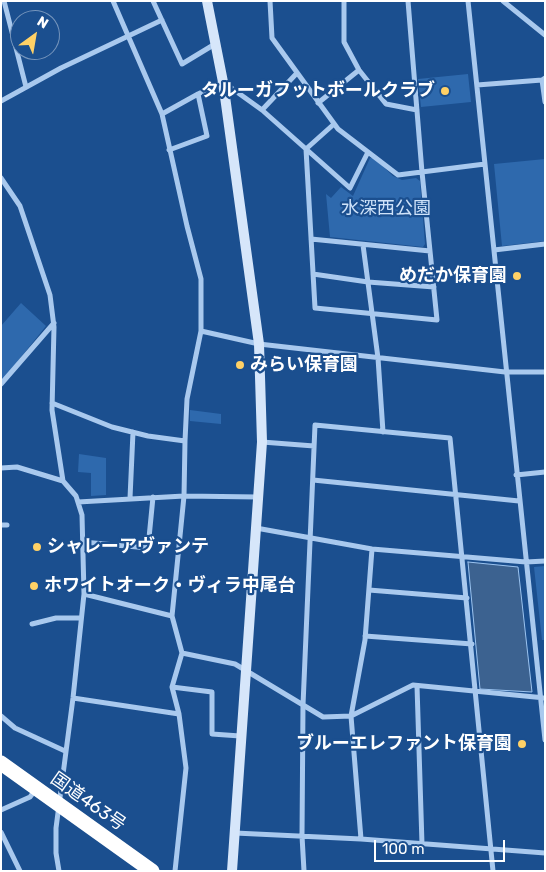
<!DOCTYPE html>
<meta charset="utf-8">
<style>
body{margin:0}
#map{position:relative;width:546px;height:872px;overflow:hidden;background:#1b4f8f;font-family:Rubik,sans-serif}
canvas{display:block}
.frame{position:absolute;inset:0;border:2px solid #fff;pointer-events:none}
.north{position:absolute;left:10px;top:10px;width:50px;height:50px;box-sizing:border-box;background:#1b4f8f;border:1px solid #7695bc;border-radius:50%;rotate:32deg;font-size:14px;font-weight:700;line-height:20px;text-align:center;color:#fff}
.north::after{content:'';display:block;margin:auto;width:18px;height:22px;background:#ffd166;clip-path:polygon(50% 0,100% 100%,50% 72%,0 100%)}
.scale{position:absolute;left:374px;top:840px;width:131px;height:22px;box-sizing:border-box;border:2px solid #fff;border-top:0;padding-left:6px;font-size:15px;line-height:18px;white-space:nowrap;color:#fff;-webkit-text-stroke:4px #1b4f8f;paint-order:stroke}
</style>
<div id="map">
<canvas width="546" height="872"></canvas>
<div class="frame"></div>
<div class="north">N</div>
<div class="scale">100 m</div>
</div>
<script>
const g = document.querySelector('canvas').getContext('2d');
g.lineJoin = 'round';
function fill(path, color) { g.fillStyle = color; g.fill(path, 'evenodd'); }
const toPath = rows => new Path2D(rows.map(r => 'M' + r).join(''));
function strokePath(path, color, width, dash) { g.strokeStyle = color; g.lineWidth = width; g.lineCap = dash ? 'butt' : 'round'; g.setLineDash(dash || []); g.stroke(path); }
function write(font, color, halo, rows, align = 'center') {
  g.font = font + ' Rubik,"Noto Sans JP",sans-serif'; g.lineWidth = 4.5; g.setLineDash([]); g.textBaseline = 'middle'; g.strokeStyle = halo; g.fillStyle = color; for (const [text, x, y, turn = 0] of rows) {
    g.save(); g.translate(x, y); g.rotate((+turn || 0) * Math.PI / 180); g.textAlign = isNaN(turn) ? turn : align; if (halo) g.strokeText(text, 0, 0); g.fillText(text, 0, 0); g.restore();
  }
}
const green = toPath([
 [468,74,471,102,421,107,418,79],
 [370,158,374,158,393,176,402,180,416,178,420,181,425,244,423,247,330,237,326,194,331,198,341,187,353,196],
 [545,159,545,241,502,246,494,164],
 [21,303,46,326,1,382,1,326],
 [190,410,221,414,221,424,190,421],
 [79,454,106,458,106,495,91,496,91,473,78,472],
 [545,566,545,640,542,640,534,567]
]);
const water = toPath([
 [468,562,518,567,532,692,480,689,468,562]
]);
const street = toPath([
 [4,1,26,87],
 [153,1,182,64,215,44],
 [270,1,272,38,338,129,398,175,485,164],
 [344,1,344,42,359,70,386,104,417,110],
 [468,1,545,740],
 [503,1,545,35],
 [542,80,545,102],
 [477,85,542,80,545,78],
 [1,101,61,68,162,20],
 [318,103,359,70],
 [262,110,297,73],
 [162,114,198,94,223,82,262,110,350,188,368,152],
 [334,124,306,149,315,308,437,320,422,172,408,1],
 [169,150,207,136,198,94],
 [1,178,20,206,50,295,54,327,52,410,63,481],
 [311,239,430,251],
 [363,245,378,358,383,432],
 [494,250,545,244],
 [313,274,368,282,434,287],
 [201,331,259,344,505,372,545,372],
 [1,384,54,323],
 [52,403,112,427,148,436,185,441,187,399,201,331,201,279,187,226,162,114,113,1],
 [262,442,314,446],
 [1,468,17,467,63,481,76,496,82,515,84,594,73,698,56,828,56,853,59,871],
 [516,475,545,472],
 [313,480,519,501],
 [130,498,133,432],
 [78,502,184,496,258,497],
 [1,525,7,525],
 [256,528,372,549,526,562,545,561],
 [83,542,148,548,153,497],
 [369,590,467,598],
 [84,594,172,616],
 [32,624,56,618,81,618],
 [365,636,472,644],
 [182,653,235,664,323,717,351,716,413,685,545,698],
 [417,686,422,844],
 [172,687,212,692,212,734,240,736],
 [73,698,179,714],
 [1,716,15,728,65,751],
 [1,810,30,797,36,789],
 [1,832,20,871],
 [235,833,361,839,545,853],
 [361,839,351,716,365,640,372,549],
 [175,871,186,768,179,714,172,687,182,653,172,616,184,496,185,441],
 [304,871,302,836,303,705,315,425,450,438,493,871]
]);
const secondary = toPath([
 [207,1,223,82,259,344,262,442,232,871]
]);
const highway = toPath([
 [1,763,152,871]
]);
const markers = [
 [445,91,5,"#ffd166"],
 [517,276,5,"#ffd166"],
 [240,365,5,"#ffd166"],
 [37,547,5,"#ffd166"],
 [34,586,5,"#ffd166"],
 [522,744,5,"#ffd166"]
];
const poiNames = [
 ["タルーガフットボールクラブ",435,91],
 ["めだか保育園",507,276],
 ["みらい保育園",250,365,"left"],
 ["シャレーアヴァンテ",47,547,"left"],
 ["ホワイトオーク・ヴィラ中尾台",44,586,"left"],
 ["ブルーエレファント保育園",512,744]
];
const parkNames = [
 ["水深西公園",386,209]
];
const streetNames = [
 ["国道463号",88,802,35]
];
fill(green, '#2e69ad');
fill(water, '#3c6290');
strokePath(water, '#9cc4f0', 1);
strokePath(street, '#a9c9ee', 5);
strokePath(secondary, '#d6e6fa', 10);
strokePath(highway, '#fff', 15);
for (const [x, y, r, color] of markers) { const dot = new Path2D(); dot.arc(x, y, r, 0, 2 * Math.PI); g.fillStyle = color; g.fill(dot); strokePath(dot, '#1b4f8f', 2); }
write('bold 18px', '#fff', '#1b4f8f', poiNames, 'right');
write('18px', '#cfe3fa', '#1b4f8f', parkNames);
write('18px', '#fff', '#1b4f8f', streetNames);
</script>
